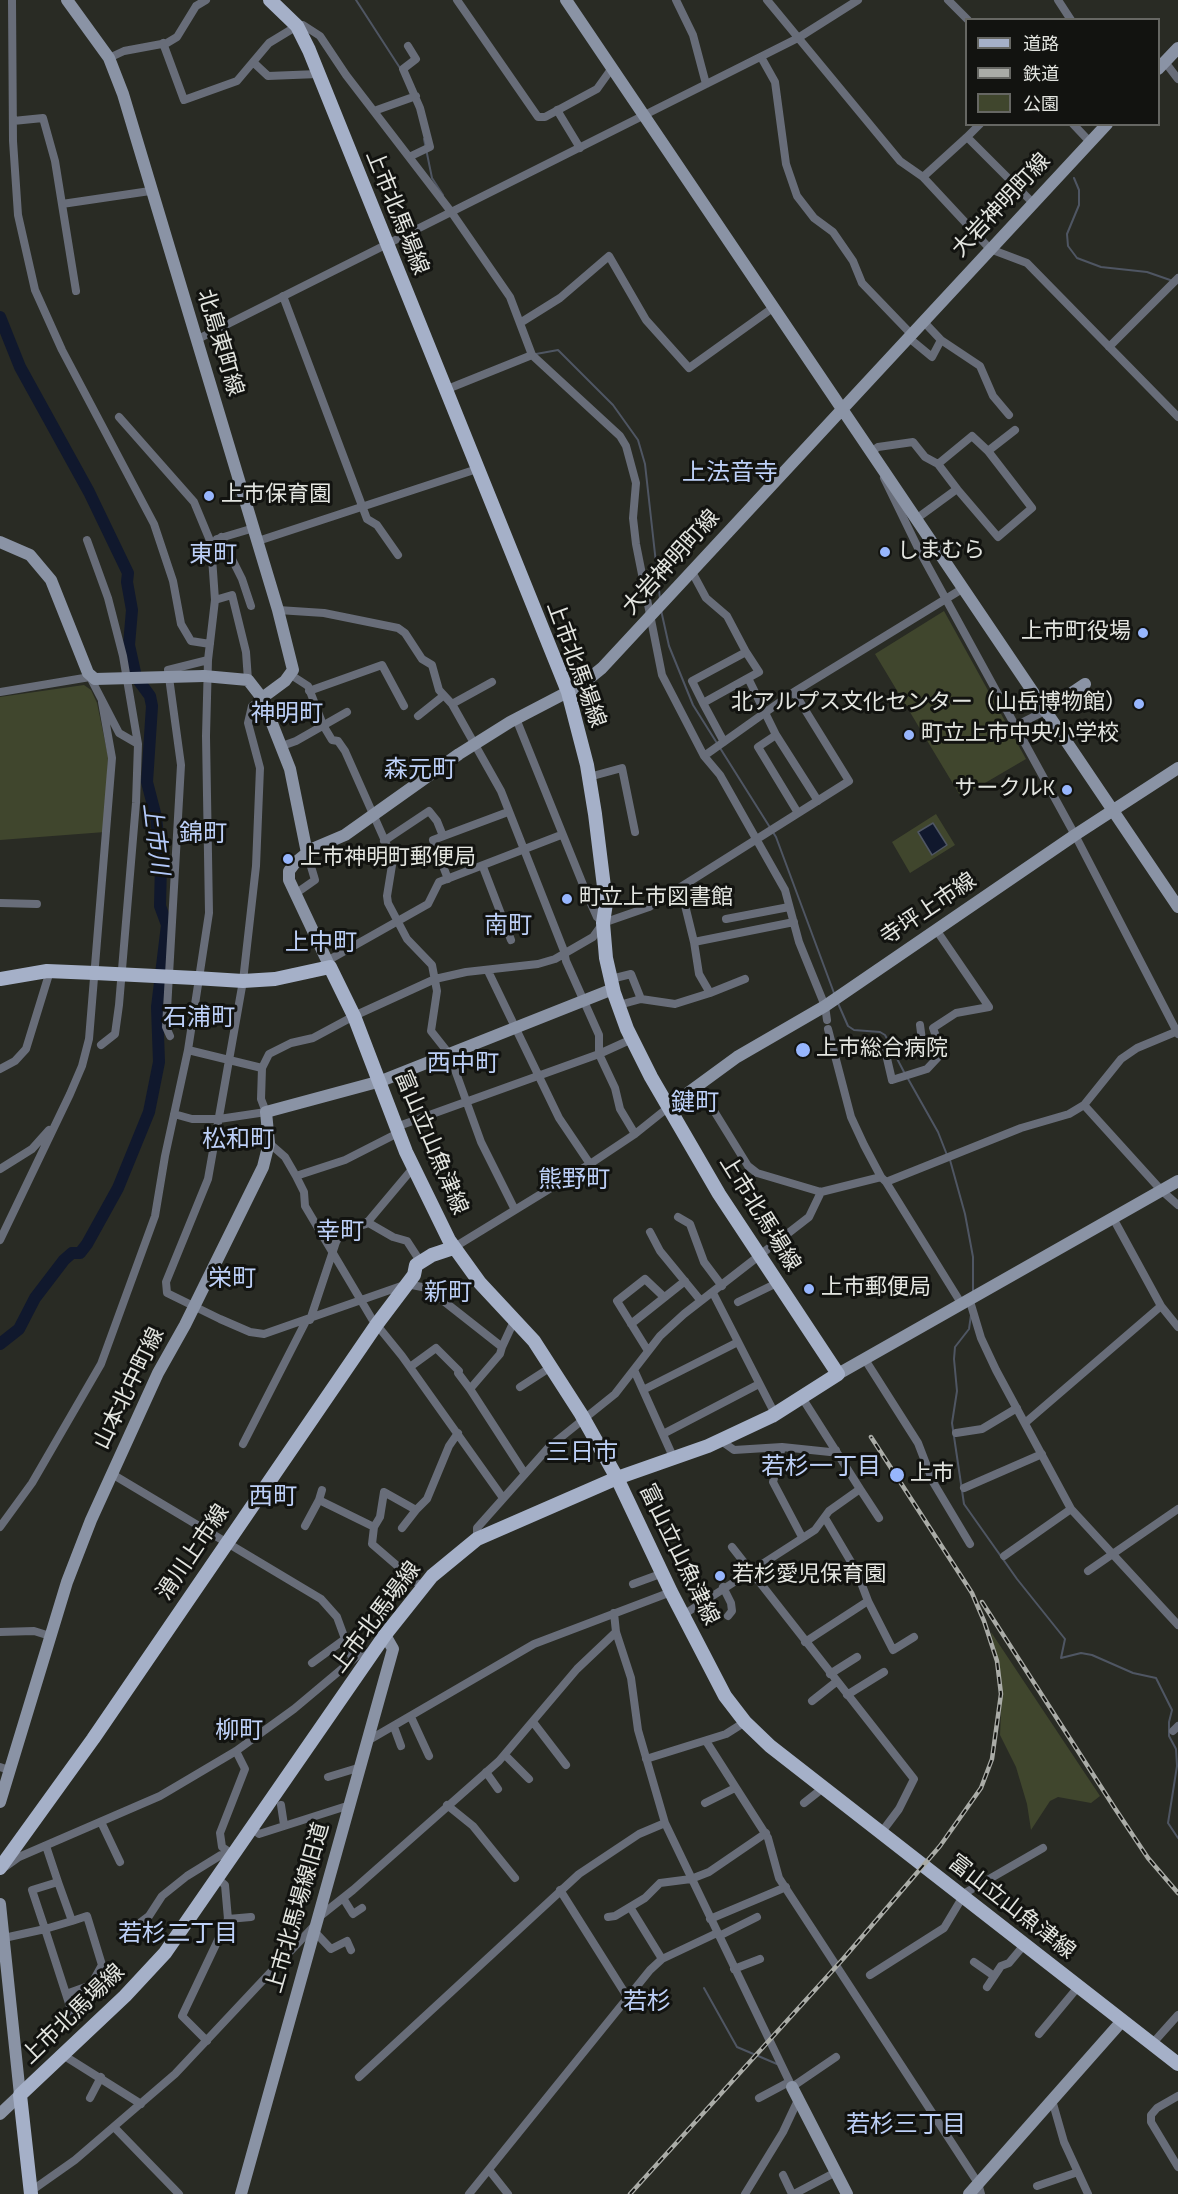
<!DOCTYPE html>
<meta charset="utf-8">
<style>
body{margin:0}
#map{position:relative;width:1178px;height:2194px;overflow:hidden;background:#292b24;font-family:"Titillium Web","Noto Sans JP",sans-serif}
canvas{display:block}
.legend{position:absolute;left:965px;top:18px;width:195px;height:108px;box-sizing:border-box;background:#121310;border:2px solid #666763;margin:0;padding:8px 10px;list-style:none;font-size:18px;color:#e3e5e0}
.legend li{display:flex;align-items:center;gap:12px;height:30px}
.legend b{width:30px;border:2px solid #666763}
</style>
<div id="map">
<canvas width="1178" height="2194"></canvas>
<ul class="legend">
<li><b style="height:8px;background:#a5b0c8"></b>道路</li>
<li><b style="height:8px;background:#aaaca7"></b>鉄道</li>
<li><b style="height:16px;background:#40462d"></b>公園</li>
</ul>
</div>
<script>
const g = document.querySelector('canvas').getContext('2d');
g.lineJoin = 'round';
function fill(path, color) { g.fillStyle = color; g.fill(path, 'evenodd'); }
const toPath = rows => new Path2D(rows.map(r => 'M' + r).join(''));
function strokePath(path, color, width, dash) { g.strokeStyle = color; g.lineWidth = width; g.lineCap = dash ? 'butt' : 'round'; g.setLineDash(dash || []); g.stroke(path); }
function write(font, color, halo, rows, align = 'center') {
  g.font = font + ' "Titillium Web","Noto Sans JP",sans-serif'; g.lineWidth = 6; g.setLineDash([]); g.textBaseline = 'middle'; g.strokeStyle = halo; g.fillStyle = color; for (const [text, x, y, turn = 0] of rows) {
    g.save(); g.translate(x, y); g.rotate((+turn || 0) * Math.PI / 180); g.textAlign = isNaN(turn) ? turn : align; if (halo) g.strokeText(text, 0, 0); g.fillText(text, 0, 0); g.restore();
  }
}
const green = toPath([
 [944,611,1026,759,961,797,875,654],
 [84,685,91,690,97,703,108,756,105,832,0,840,0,697],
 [936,814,955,845,910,873,892,842],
 [991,1632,1100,1796,1091,1803,1058,1797,1050,1801,1031,1830,1027,1804,1016,1767,1000,1735,1002,1689]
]);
const water = toPath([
 [933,823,947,845,932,855,918,832,933,823]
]);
const stream = toPath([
 [356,0,400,68],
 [424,139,432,178,443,195],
 [1074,178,1079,190,1079,205,1067,234,1068,246,1077,258,1101,267,1147,272,1173,281],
 [536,354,558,350,613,405,638,440,645,464,660,599],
 [661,610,669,646,693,705,776,837,834,993],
 [837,1001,848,1026,854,1030,880,1032,885,1035,891,1046],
 [893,1051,904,1072],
 [907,1077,938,1132,947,1155],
 [950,1160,965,1214,973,1257,973,1292],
 [971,1315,969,1329,955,1347,954,1359,957,1391,952,1423,964,1504,1017,1579,1065,1639,1061,1658,1081,1653,1092,1655,1133,1673,1156,1678,1172,1710,1169,1722,1169,1736,1176,1749,1177,1766,1168,1823,1178,1838],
 [704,1988,737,2047,777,2064]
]);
const river = toPath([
 [0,317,20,367,89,492,128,573,127,582,132,610,129,645,136,677,150,696,152,706,147,782,156,817,161,863,160,906,167,925,157,1007,159,1062,149,1112,118,1188,87,1244,80,1253,72,1253,64,1260,35,1298,19,1329,0,1344]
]);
const street = toPath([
 [12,0,13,141,18,215,35,290,62,350,154,524,173,581,181,624,191,641,210,644],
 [457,0,538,117,545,117,597,89,612,68],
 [676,0,693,35,706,84],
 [767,0,900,161,923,177,990,249,1027,263,1178,417],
 [948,0,968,20],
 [1058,0,1071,20],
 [163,43,184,100,237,81,269,43,297,26,303,25,320,36,346,75,452,213,510,297,532,355,620,436,626,446,636,483,633,518,636,544,662,675,704,756,720,775,785,890,799,942,825,1006,827,1020],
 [408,46,416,59,403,69,420,108,430,147,409,157],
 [761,57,775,82,786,164,797,196,814,218,833,232,853,261,862,283,912,335],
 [109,58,124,51,167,43,177,37,196,6,206,0],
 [253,62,268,76,318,74],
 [1165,62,1178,79],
 [557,110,580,148],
 [374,111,416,96],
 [13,121,43,118,55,161,76,291],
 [1073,124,1090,142],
 [967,137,980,124],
 [923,177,967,137,1033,203],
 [62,204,150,191],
 [283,296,367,519,377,525,398,555],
 [520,323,560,298,609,256,646,320,689,368,774,307],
 [909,338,932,357,941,340,924,322],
 [196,340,798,38,858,0],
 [941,340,980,366,993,396,1009,415],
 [1109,347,1178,278],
 [445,390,532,355],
 [119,417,194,502,211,543,215,600,232,595,246,652,248,680],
 [871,452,878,447,913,442,925,457,938,464],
 [884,478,919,550],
 [957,489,938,464,972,436,988,451],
 [916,519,957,489,998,537,1032,508,988,451,1015,430],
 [221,537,242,579,251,606],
 [217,539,254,528],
 [258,541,477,469],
 [932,543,919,550,1075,835,1178,1034],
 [692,572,706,598,727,616,746,652],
 [278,610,324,613,398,628,405,633,422,659,432,665,439,690,452,704,501,791,564,951,566,961,599,1035,599,1054,615,1088,620,1109,635,1134],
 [291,675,308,686,323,725,332,740,338,741,345,751,393,859,387,896,388,903,407,939,432,965,437,991,431,1031,450,1055,454,1066],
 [309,691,382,665,404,706],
 [0,692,90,677,119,733,138,744,123,656,108,598,87,540],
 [262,698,252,706,248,723,260,768,256,866,243,981,208,1179,166,1282,167,1293,220,1319,250,1332,264,1334,407,1284,427,1288,502,1347,515,1319],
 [703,703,692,681,746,652,759,672,748,678],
 [452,704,492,682],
 [418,716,443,696],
 [517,721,588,897,597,917,603,923],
 [1015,726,1045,711],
 [724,742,703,703,748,678,776,735],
 [282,746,296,741,347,712],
 [704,756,794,692,962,589],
 [589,777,622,768,635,832],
 [798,813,758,747,776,735,818,801],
 [384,841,429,811,437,821,443,836],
 [483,867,511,940],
 [448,879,433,840,508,812],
 [681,889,694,942,794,922],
 [295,894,315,880,307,853],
 [0,903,37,904],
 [726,919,789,907],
 [694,942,699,974,710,993,745,979],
 [327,961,428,904,439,882,561,835],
 [488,971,559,1118,590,1164],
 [611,979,631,974,641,999,619,1005],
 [641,999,675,1004,710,993],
 [920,1025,922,1040,885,1050,892,1080,927,1069,942,1053,933,1028,956,1013,989,1007,937,931],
 [828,1029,851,1117,864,1145,881,1177,886,1182,961,1303],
 [170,1036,166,1027,181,765,168,670,208,660],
 [101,1045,115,1034,119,1005,136,803,138,744],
 [188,1050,262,1068,269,1054,291,1043,313,1038,354,1016,435,979,466,972,538,964,555,959,593,937,603,923,649,907,849,781,794,692],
 [0,1069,15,1061,26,1049,50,971],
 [455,1070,481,1142,515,1210],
 [698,1085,748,1166,757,1173,821,1192,881,1177],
 [1084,1105,1161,1190,1178,1205],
 [174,1114,192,1119,219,1119,266,1112,261,1099,262,1068],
 [396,1127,599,1054,632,1039],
 [269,1143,285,1157,296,1176,345,1160,398,1133],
 [0,1169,32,1149,49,1130],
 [296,1176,304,1192,305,1206,372,1319,402,1356,503,1498],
 [886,1182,1021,1128,1069,1114,1084,1105,1121,1059,1137,1048,1178,1031],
 [678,1217,690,1224,704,1262,722,1286],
 [1113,1218,1161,1306,1178,1327],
 [367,1222,393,1237,407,1241,420,1261],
 [650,1232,660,1251,701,1301],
 [0,1240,70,1094,82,1066,89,1039,112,758,102,702],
 [453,1248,590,1164,635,1134,670,1106],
 [713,1293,775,1414],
 [969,1298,981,1338,996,1370,1071,1509,1178,1625],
 [738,1302,777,1283],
 [310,1320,336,1242,342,1232,366,1224,413,1168],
 [631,1324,685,1281],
 [648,1351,617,1301,645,1279,664,1297],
 [864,1358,918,1443,933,1482,970,1544],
 [410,1367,436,1348,459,1371,458,1373,470,1389,500,1354,502,1347],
 [634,1370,674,1459],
 [520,1387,551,1367],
 [470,1389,525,1474],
 [643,1390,738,1342],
 [1025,1423,1161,1306],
 [956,1433,982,1429,1017,1408],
 [663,1434,759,1384],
 [720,1440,734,1450,782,1447],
 [243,1444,306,1321],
 [112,1474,321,1599,337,1617,352,1658],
 [964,1488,1042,1454],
 [860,1489,879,1518],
 [322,1490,319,1500,374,1527,372,1544,423,1588],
 [825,1518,857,1572,868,1601],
 [305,1526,319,1500],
 [0,1527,32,1483,101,1364,155,1216,165,1156,188,1050,209,913,206,736,208,660,215,600],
 [374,1527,380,1517,384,1492,416,1510,427,1499,449,1446,458,1433],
 [402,1528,416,1510],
 [802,1537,773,1482,782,1447,830,1452,836,1450],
 [477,1539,477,1528,549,1447,615,1394,660,1336,684,1314,809,1217,821,1192],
 [732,1547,914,1779,899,1809,881,1833],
 [1004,1556,1071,1509],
 [1088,1571,1178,1509],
 [633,1584,663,1573],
 [723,1587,731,1603,732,1611,728,1616],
 [614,1613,616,1632,631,1678,638,1730,665,1823,792,2087,836,2057],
 [683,1615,815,1530,829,1511,860,1489,801,1396],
 [0,1632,34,1631,50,1636],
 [805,1642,868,1601,893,1650,914,1637],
 [312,1663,345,1639],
 [830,1674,857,1657],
 [847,1695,884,1672],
 [812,1701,836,1682],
 [411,1717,429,1756],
 [533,1722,566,1765],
 [394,1727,401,1746],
 [1173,1731,1178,1726],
 [369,1740,534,1644,671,1592],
 [706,1741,768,1838,779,1878,978,2183,981,2194],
 [505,1755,529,1779],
 [646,1759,726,1734,745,1722],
 [0,1767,9,1770],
 [486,1772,498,1789],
 [328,1777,361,1767],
 [705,1803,735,1788],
 [804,1803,823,1788],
 [281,1805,284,1825],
 [447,1805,473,1826,515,1878],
 [101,1822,120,1862],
 [252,1828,259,1834,350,1805],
 [234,1855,222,1847,220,1833,245,1769,236,1751],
 [5,1867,19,1857,160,1796,236,1751,294,1709,362,1652,372,1655],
 [58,1882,72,1921,45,1929,66,1994,91,1985,102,1965,87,1916,72,1921],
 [560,1890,628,1998],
 [343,1898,353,1914,362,1908],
 [630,1907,662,1959],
 [319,1917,353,1890,499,1761,577,1669,616,1632],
 [608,1917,615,1916,645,1898,660,1883,691,1879,709,1872,766,1833],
 [228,1919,251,1917],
 [710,1919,786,1887],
 [129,1931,149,1916,162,1896,187,1876,221,1855,230,1861],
 [314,1931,331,1949,347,1941,351,1950],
 [719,1936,757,1917],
 [4,1938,45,1929,32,1890,58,1882,46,1846],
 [974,1962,994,1976],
 [734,1969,760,1959],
 [870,1975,944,1928,965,1893,1043,1848],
 [987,1987,1001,1966,1009,1963,1024,1945],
 [66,1994,75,2022],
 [1039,2034,1078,1987],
 [207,2041,182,2016,228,1919,225,1885,218,1879],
 [1152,2044,1178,2015],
 [63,2055,141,2104],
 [359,2077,579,1874,639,1834,665,1823],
 [1178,2096,1157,2108,1151,2115,1151,2122,1178,2167],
 [90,2098,101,2077],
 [759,2098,789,2082],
 [1052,2100,1064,2142,1088,2194],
 [114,2127,179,2194],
 [489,2170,508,2194],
 [783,2175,792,2194],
 [1037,2186,1078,2172],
 [31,2191,75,2160,175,2074,314,1926],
 [469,2194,650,1970,662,1959,717,1933],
 [745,2194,783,2132,798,2100],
 [794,2194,836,2172]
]);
const secondary = toPath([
 [67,0,109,58,123,94,278,610,293,670,285,681,262,698],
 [566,0,1178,907],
 [1158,69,1178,48],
 [0,542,30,555,51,580,88,673,95,679],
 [204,676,248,680,262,698,290,769,307,853],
 [1045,711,1085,684],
 [330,967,289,880,289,871,295,863,312,849,345,835,459,754,510,722,581,685,602,668,1107,124],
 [670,1106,737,1057,825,1006,1075,835,1178,768],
 [838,1374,1178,1181],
 [0,1802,67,1582,91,1520,158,1373,185,1325,263,1167,269,1143,266,1112,381,1081,613,989],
 [0,1904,20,2095,0,2114],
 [792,2087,847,2194],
 [241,2194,393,1649,385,1635],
 [969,2194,1122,2021]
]);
const primary = toPath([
 [195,978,243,981,275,979,330,967,354,1016,406,1152,449,1240,480,1283,534,1341,581,1414,617,1478,671,1592,725,1696,745,1722,770,1746,1178,2064],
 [0,979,47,971,95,973],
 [0,1868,93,1739,377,1324,414,1275,416,1265,432,1255,453,1248],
 [31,2194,20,2095,125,1996,165,1953,385,1635,432,1576,477,1539,617,1478,708,1446,772,1416,838,1374,719,1194,651,1077,627,1029,614,993,606,958,603,923,606,903,595,814,587,765,568,692,309,50,297,26,270,0]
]);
const rail = toPath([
 [982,1602,1114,1807,1148,1858,1178,1893],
 [630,2194,843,1959,940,1846,981,1788,992,1759,1001,1694,997,1661,984,1621,972,1593,871,1437]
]);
const secondaryBridge = toPath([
 [95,679,204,676]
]);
const primaryBridge = toPath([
 [95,973,195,978]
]);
const markers = [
 [209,496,6,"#97b6fd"],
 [885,552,6,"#97b6fd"],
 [1143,633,6,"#97b6fd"],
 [1139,704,6,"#97b6fd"],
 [909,735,6,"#97b6fd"],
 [1067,790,6,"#97b6fd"],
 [288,859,6,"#97b6fd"],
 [567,899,6,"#97b6fd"],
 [803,1050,8,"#97b6fd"],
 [809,1289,6,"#97b6fd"],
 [897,1475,8,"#97b6fd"],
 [720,1576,6,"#97b6fd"]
];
const streetNames = [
 ["大岩神明町線",1002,206,-47],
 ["上市北馬場線",396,213,68],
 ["北島東町線",219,343,73],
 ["大岩神明町線",672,563,-48],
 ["上市北馬場線",575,665,70],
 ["寺坪上市線",929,910,-34],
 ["富山立山魚津線",430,1143,67],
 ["上市北馬場線",759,1214,58],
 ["山本北中町線",130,1389,-64],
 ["滑川上市線",194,1553,-56],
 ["富山立山魚津線",678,1555,64],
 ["上市北馬場線",377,1618,-53],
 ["上市北馬場線旧道",299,1908,-74],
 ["富山立山魚津線",1011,1908,38],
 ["上市北馬場線",74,2015,-44]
];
const poiNames = [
 ["上市保育園",221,496],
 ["しまむら",897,552],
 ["上市町役場",1131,633,"right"],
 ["北アルプス文化センター（山岳博物館）",1127,704,"right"],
 ["町立上市中央小学校",921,735],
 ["サークルK",1055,790,"right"],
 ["上市神明町郵便局",300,859],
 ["町立上市図書館",579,899],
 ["上市総合病院",816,1050],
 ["上市郵便局",821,1289],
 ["上市",910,1475],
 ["若杉愛児保育園",732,1576]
];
const neighbourhoodNames = [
 ["上法音寺",730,474],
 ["東町",213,556],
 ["神明町",287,715],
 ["森元町",420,771],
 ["錦町",203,835],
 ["南町",508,927],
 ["上中町",321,944],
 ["石浦町",199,1019],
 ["西中町",463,1065],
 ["鍵町",695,1104],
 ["松和町",238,1141],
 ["熊野町",574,1181],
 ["幸町",340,1233],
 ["栄町",232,1280],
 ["新町",448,1294],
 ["三日市",582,1454],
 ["若杉一丁目",821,1468],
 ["西町",273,1498],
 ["柳町",239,1732],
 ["若杉二丁目",178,1935],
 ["若杉",647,2003],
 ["若杉三丁目",906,2126]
];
const waterNames = [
 ["上市川",154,839,83]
];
fill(green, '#40462d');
fill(water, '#10182d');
strokePath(water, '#4f5663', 1.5);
strokePath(stream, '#4f5663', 2);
strokePath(river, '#10182d', 12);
strokePath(street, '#686d79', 8);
strokePath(secondary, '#8a93a5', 12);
strokePath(primary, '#a5b0c8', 14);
strokePath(rail, '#aaaca7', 4.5);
strokePath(rail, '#121310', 2, [7]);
strokePath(secondaryBridge, '#8a93a5', 12);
strokePath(primaryBridge, '#a5b0c8', 14);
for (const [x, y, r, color] of markers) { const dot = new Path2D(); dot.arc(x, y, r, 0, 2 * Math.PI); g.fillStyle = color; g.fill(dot); strokePath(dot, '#121310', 2); }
write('22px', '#e3e5e0', '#121310', streetNames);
write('22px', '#e3e5e0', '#121310', poiNames, 'left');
write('24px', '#bdd0f8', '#121310', neighbourhoodNames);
write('italic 24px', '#b3c9fa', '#121310', waterNames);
</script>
